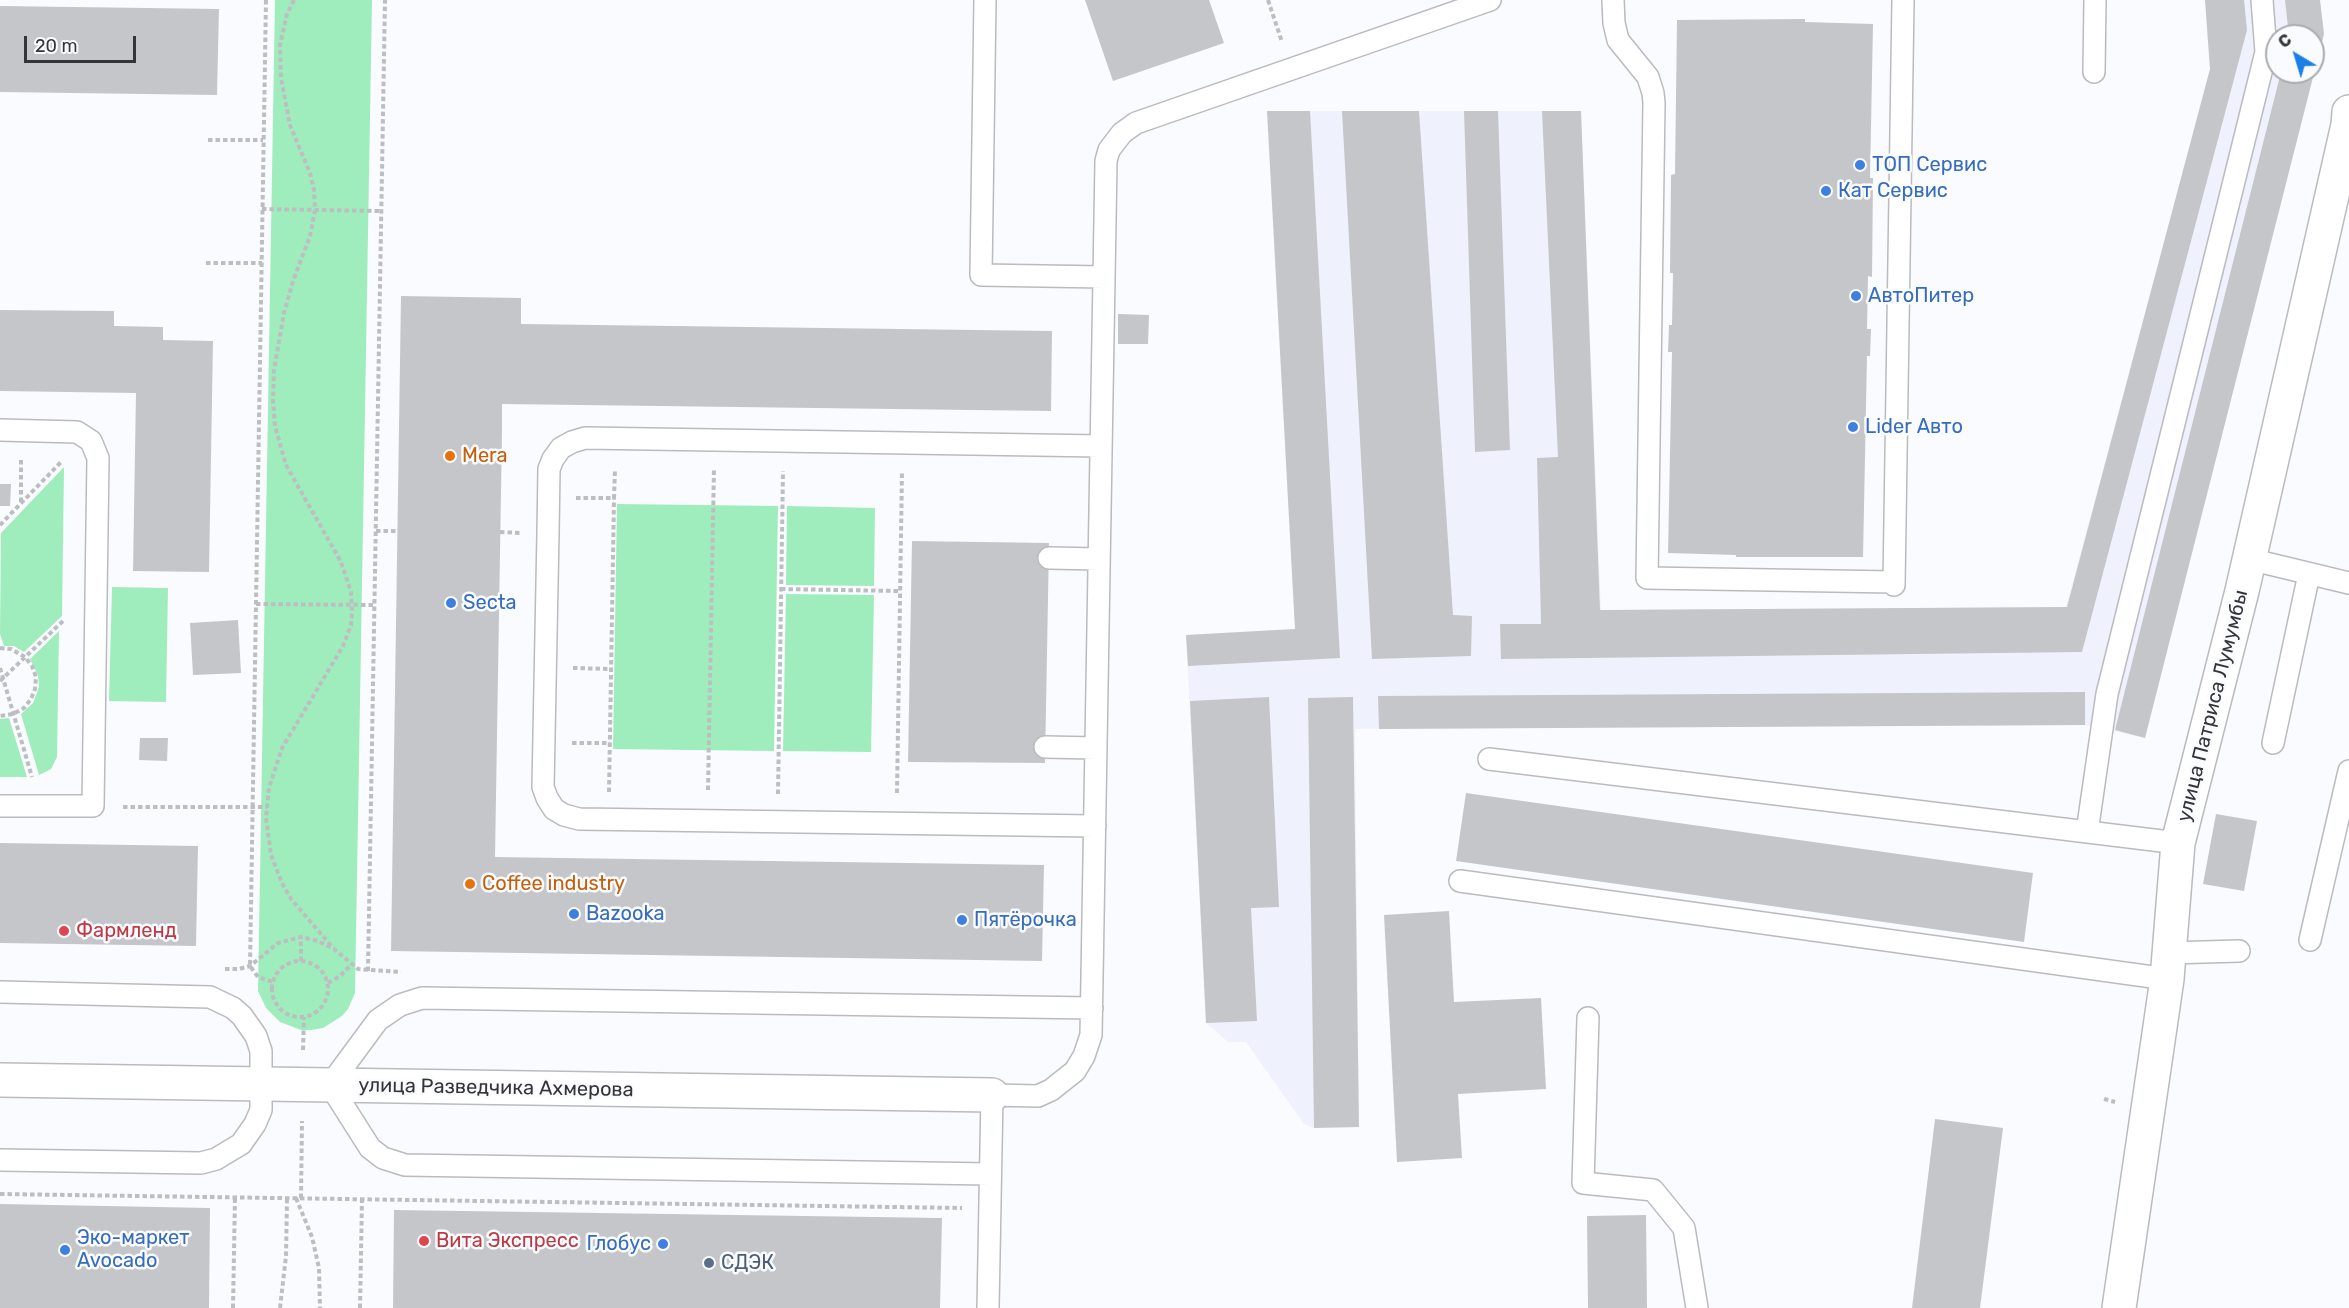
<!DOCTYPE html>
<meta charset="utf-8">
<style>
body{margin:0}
#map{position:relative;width:2349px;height:1308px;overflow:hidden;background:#fafbfe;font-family:Rubik,sans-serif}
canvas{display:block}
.north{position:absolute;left:2265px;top:24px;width:60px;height:60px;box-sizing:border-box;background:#fafbfe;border:2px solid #abacae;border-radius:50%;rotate:322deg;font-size:16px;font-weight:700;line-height:24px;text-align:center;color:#353537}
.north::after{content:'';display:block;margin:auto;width:21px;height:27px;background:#1c7fe7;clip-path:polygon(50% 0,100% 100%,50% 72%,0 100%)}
.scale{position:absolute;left:24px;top:36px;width:112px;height:27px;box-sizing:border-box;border:3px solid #353537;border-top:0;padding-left:8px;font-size:18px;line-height:21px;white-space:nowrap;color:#353537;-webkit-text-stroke:4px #fafbfe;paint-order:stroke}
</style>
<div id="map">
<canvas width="2349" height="1308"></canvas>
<div class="north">С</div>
<div class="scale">20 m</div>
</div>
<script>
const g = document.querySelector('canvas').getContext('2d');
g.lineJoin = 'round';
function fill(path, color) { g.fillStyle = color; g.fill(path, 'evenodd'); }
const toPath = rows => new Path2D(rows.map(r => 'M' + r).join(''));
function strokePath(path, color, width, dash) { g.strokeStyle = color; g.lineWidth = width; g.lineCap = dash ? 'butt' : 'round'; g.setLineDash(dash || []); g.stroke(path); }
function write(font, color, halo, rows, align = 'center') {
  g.font = font + ' Rubik,sans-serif'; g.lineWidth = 5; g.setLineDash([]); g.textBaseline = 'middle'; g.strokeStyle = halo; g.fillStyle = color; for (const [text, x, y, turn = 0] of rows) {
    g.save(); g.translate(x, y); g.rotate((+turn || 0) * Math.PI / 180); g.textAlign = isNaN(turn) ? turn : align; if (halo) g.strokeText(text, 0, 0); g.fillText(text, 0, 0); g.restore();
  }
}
const built = toPath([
 [2205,0,2320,0,2324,34,2145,738,2085,725,1355,729,1359,1127,1314,1128,1304,1124,1246,1042,1228,1042,1206,1023,1186,635,1295,629,1267,111,1581,111,1601,610,2066,607,2210,69],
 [2277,36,2313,36,2313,72,2277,72]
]);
const green = toPath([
 [275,0,372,0,355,993,348,1009,342,1016,323,1028,311,1030,301,1030,280,1022,266,1008,258,991],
 [64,467,62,616,24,652,14,646,4,646,0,634,1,533],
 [617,504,778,506,774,751,613,749],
 [787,506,875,508,874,586,786,585],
 [112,587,168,588,166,702,109,701],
 [786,594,874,595,871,752,783,751],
 [59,631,57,757,51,769,39,775,21,714,33,703,39,687,38,675,30,659],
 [9,718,27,777,0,777,0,719]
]);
const building = toPath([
 [1085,0,1209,0,1224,43,1113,81],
 [2205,0,2244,0,2247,30,2082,652,1501,659,1500,624,1541,624,1537,458,1558,457,1542,111,1581,111,1600,610,2067,607,2210,69],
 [2285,0,2320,0,2324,34,2145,738,2115,730,2281,72,2313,72,2313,36,2289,36],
 [0,6,219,9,217,95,0,92],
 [1805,19,1805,22,1873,24,1870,178,1873,178,1872,277,1868,276,1867,329,1871,329,1870,356,1867,356,1863,557,1736,557,1736,555,1668,553,1672,352,1668,352,1669,325,1672,325,1673,273,1670,273,1671,175,1675,174,1677,20],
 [1267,111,1310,111,1340,658,1188,666,1186,635,1295,629],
 [1342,111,1419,111,1453,615,1472,616,1471,656,1372,659],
 [1464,111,1498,111,1510,450,1475,452],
 [401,296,521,298,521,324,1052,331,1051,411,502,404,502,431,495,857,1044,865,1042,961,391,951],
 [0,310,114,311,114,326,163,327,163,340,213,341,209,572,133,571,136,393,0,391],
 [1118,314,1149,315,1148,344,1118,344],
 [0,484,11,484,10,506,0,506],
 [912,541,1049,543,1045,763,908,762],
 [238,620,241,673,193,675,190,623],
 [2085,692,2085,725,1379,729,1378,696],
 [1269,697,1279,907,1251,908,1257,1021,1206,1023,1190,701],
 [1353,697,1359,1127,1314,1128,1308,698],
 [140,738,168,738,167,761,139,760],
 [1466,793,2033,873,2024,942,1456,861],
 [2216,814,2257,821,2244,891,2203,884],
 [0,843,198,846,196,946,0,943],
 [1449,911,1454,1002,1541,998,1546,1089,1458,1094,1462,1158,1397,1162,1384,915],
 [1935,1119,2003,1128,1980,1308,1912,1308],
 [0,1204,210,1208,209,1308,0,1308],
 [394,1210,942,1218,940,1308,393,1308],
 [1646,1215,1647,1308,1588,1308,1587,1216]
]);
const path = toPath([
 [266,0,250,966,258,977,273,982],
 [294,0,287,14,280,45,281,78,290,125,310,173,314,190,315,210,310,236,293,281,284,313,274,370,273,400,275,426,286,465,341,562,351,592,352,612,351,625,343,646,282,748,269,788,266,818,271,855,282,883,291,899,333,948],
 [1268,0,1282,42],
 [208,140,263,140],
 [262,209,381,211],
 [206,263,262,263],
 [576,498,614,498,615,469],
 [21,502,21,459],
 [0,525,62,461],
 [376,531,398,531],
 [500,532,520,533],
 [781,589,900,591],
 [256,604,374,605],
 [0,648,11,649,25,657,32,666,36,677,35,689,31,699,24,708,13,714,0,716],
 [0,668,32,777],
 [573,668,611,669],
 [0,681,64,620],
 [572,743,610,743],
 [708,790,714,468],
 [609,792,614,498],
 [897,793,902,471],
 [778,794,783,471],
 [123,807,267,807],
 '272 989a28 28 0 1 1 56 0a28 28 0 1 1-56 0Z',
 [301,961,301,937],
 [225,969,239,969,250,966,278,943,301,937,318,941,334,949,358,969,401,972],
 [368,971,385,0],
 [328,983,340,976,351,965],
 [303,1050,304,1017],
 [2104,1099,2115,1102],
 [0,1194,962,1208],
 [296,1198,312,1237,319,1268,320,1308],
 [301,1198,302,1121],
 [233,1308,235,1197],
 [280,1308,286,1256,287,1198],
 [360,1308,362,1199]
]);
const lane = toPath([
 [985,0,981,275,1104,277],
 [1613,0,1614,23,1618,40,1648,77,1653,93,1654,103,1647,578,1894,582,1894,585,1903,0],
 [2094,72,2095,0],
 [0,430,77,432,91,441,98,458,93,806,0,806],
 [1049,558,1099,559],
 [2249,559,2349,583],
 [2273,743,2309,574],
 [1045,747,1096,748],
 [1489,759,2178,843],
 [1095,826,579,819,564,815,554,809,547,798,543,787,548,533,549,469,553,459,561,448,572,442,585,438,1101,446],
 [2087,832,2107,694,2266,52,2262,0],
 [1460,881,2167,979],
 [2310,940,2349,771],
 [2169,953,2239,951],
 [0,992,210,997,233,1008,242,1016,256,1036,261,1051,261,1110,255,1124,241,1144,216,1159,201,1163,0,1160],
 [1588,1018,1583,1183,1653,1190,1684,1228,1697,1308],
 [990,1174,405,1165,383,1158,370,1148,330,1085,378,1020,400,1005,422,998,1092,1008],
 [988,1308,992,1095,1038,1096,1051,1090,1075,1071,1084,1056,1091,1035,1106,161,1109,150,1122,133,1136,123,1490,0]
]);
const street = toPath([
 [0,1080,992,1095]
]);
const secondary = toPath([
 [2119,1308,2167,979,2178,843,2242,591,2348,125,2349,112]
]);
const markers = [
 [1860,165,6,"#3f7fe0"],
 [1826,191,6,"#3f7fe0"],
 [1856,296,6,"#3f7fe0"],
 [1853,427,6,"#3f7fe0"],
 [450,456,6,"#e8710a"],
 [451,603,6,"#3f7fe0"],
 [470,884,6,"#e8710a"],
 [574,914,6,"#3f7fe0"],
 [962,920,6,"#3f7fe0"],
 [64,931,6,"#e0444e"],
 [424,1241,6,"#e0444e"],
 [663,1244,6,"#3f7fe0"],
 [65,1250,6,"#3f7fe0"],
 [709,1263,6,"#5c6f8a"]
];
const shopNames = [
 ["ТОП Сервис",1872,165],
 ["Кат Сервис",1838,191],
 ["АвтоПитер",1868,296],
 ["Lider Авто",1865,427],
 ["Secta",463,603],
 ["Bazooka",586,914],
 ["Пятёрочка",974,920],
 ["Эко-маркет",77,1238],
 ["Avocado",77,1261],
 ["Глобус",651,1244,"right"]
];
const foodNames = [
 ["Mera",462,456],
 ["Coffee industry",482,884]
];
const streetNames = [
 ["улица Патриса Лумумбы",2213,706,-76],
 ["улица Разведчика Ахмерова",496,1088,1]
];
const healthNames = [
 ["Фармленд",76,931],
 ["Вита Экспресс",436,1241]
];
const serviceNames = [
 ["СДЭК",721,1263]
];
fill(built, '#eff2fd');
fill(green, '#9fedbc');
fill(building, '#c5c6ca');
strokePath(lane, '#babbbf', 24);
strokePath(street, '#babbbf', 36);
strokePath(secondary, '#babbbf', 36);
strokePath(path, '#bdbec1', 4, [4.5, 3]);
strokePath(lane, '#fff', 21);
strokePath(street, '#fff', 33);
strokePath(secondary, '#fff', 33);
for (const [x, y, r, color] of markers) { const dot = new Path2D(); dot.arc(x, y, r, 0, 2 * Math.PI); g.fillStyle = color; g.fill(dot); strokePath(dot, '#fafbfe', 2); }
write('20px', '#366cbe', '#fafbfe', shopNames, 'left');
write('20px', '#c56008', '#fafbfe', foodNames, 'left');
write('20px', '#353537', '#fafbfe', streetNames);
write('20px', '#be3a42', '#fafbfe', healthNames, 'left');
write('20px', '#4e5e75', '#fafbfe', serviceNames, 'left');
</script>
